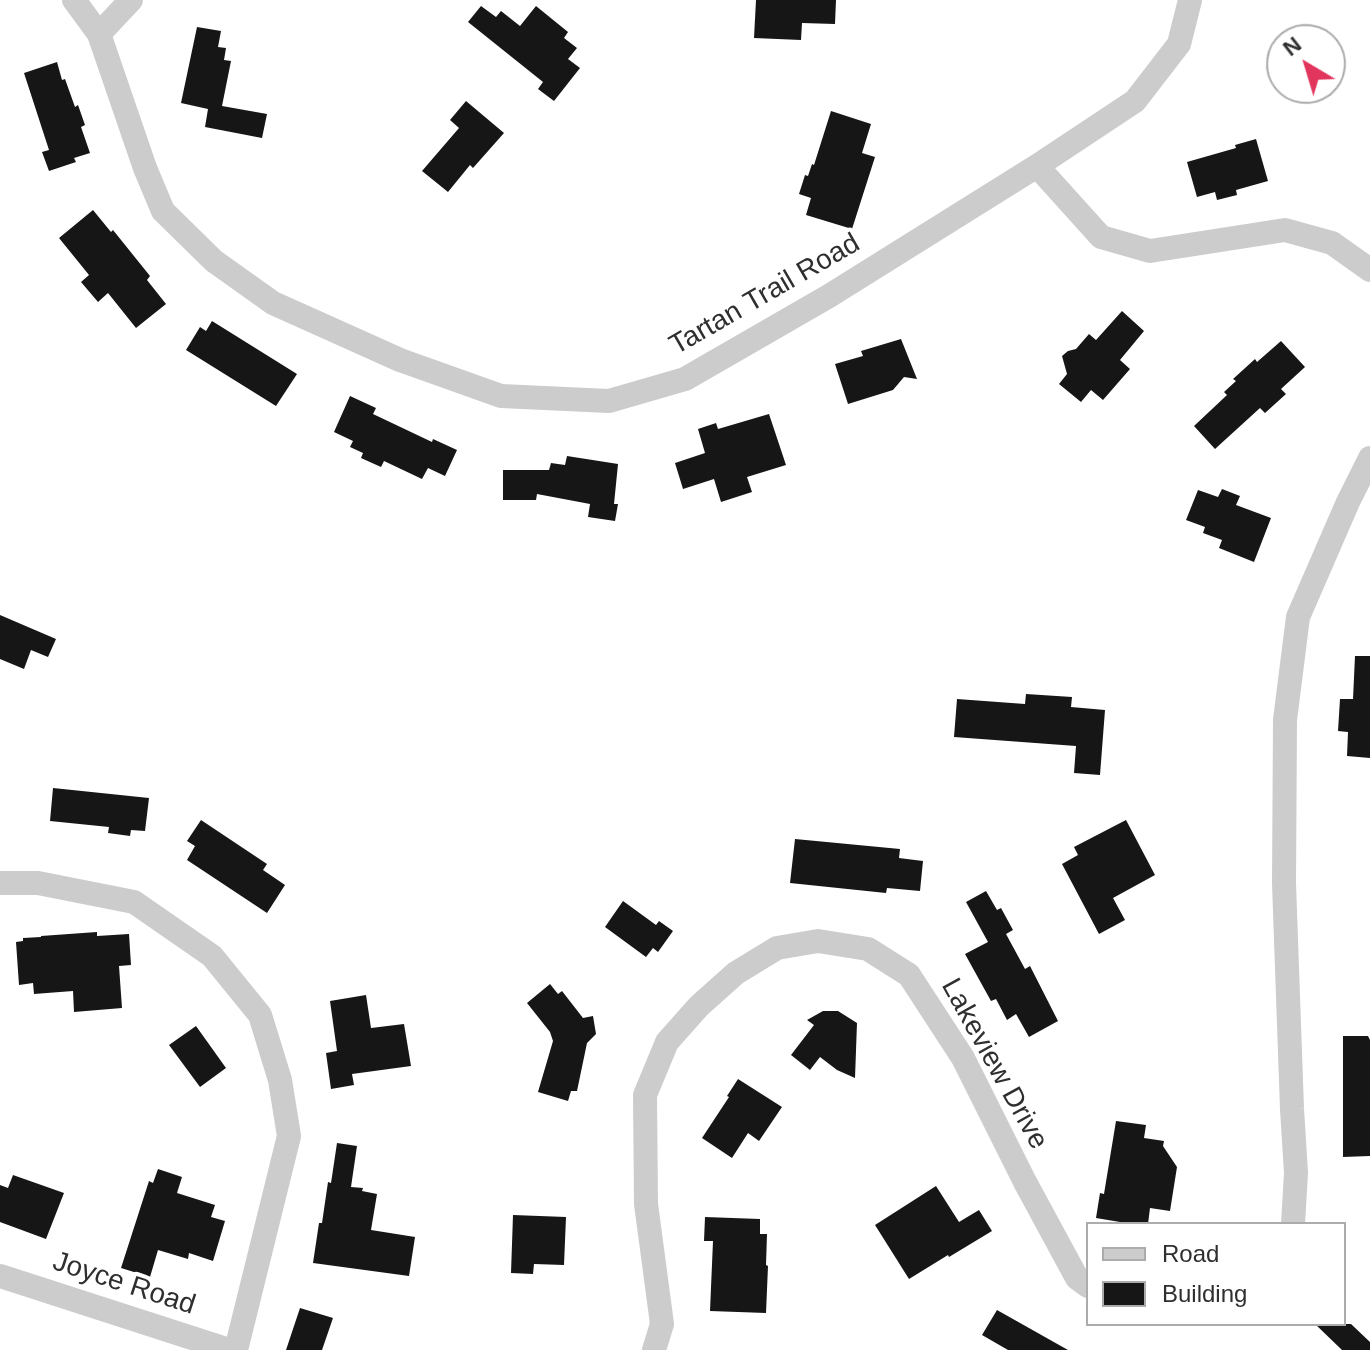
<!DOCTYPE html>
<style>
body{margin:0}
#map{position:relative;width:1370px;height:1350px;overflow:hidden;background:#fff;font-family:Helvetica,sans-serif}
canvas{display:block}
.legend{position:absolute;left:1086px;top:1222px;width:260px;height:104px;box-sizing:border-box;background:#fff;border:2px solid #acacac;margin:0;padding:10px 14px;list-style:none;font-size:24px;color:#2f2f2f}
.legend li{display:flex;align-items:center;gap:16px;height:40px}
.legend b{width:40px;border:2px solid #acacac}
.north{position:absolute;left:1266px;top:24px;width:80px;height:80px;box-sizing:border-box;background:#fff;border:2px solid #acacac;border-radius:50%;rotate:322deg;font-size:22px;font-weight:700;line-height:32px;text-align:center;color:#2f2f2f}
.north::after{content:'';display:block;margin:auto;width:28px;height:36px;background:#e2355e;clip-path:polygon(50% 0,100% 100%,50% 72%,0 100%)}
</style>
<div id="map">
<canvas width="1370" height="1350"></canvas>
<ul class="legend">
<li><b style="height:10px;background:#ccc"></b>Road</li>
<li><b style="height:22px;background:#161616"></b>Building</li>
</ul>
<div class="north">N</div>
</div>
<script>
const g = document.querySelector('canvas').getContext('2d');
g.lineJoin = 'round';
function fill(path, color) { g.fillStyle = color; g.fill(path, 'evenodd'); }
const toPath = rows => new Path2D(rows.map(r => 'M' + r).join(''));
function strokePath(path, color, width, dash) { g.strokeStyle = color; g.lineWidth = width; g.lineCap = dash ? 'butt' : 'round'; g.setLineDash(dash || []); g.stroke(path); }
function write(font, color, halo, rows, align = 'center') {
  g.font = font + ' Helvetica,sans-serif'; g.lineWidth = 8; g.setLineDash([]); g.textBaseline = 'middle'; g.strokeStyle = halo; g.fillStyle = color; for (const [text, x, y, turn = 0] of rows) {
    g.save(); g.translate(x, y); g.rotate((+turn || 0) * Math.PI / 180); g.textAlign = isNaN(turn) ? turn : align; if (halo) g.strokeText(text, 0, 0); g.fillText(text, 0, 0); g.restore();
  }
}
const building = toPath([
 [756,0,836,0,835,24,802,23,801,40,754,38],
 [481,6,496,17,501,11,520,26,536,6,568,32,564,38,577,48,568,59,580,68,554,101,538,89,543,82,468,22],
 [197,27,221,31,218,47,226,48,224,60,231,61,222,106,267,114,262,138,205,127,208,109,181,103],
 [57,62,62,80,65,79,75,107,78,105,85,125,81,127,90,153,74,158,76,162,49,171,42,152,49,150,24,73],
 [466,101,504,133,473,168,470,165,448,192,422,171,459,128,450,120],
 [831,111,871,124,862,153,875,157,852,229,806,215,811,198,799,194,805,175,808,176,812,164,814,165],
 [1256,139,1268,181,1236,190,1237,195,1217,200,1215,192,1197,197,1187,162,1236,148,1235,145],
 [93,210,111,232,113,230,150,276,147,280,166,304,136,328,108,293,98,302,81,282,89,275,59,238],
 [1122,311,1144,331,1120,360,1130,369,1103,400,1091,390,1081,402,1059,384,1067,374,1062,356,1068,351,1076,349,1089,334,1096,340],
 [212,321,297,374,276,406,186,350,200,327,206,331],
 [901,339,917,379,904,377,893,390,848,404,835,364,863,356,861,351],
 [1281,341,1305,367,1281,389,1286,394,1265,413,1260,408,1215,449,1194,426,1227,395,1224,392,1236,381,1233,379,1255,359,1257,362],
 [350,396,376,408,373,414,432,442,433,439,457,450,445,476,428,468,422,479,384,461,381,467,361,458,363,453,350,447,353,441,334,432],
 [769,414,786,465,747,477,752,492,721,502,714,479,683,489,675,463,705,453,698,429,716,423,718,429],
 [567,456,618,464,614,504,618,504,615,521,588,517,590,504,537,494,536,500,503,500,503,470,549,470,551,463,565,465],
 [1222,489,1240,496,1236,505,1271,518,1254,562,1219,548,1222,540,1203,533,1205,527,1186,520,1198,490,1218,497],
 [0,615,56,639,48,657,31,650,24,669,0,659],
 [1355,656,1370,656,1370,758,1347,756,1348,732,1338,731,1340,699,1353,699],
 [1026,694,1072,697,1071,707,1105,710,1100,775,1074,773,1076,746,954,737,957,699,1025,704],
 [53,788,149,798,145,831,131,830,130,836,108,833,109,827,50,821],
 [201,820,267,864,263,870,285,885,267,913,187,860,195,846,187,841],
 [1126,820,1155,875,1113,898,1125,920,1099,934,1062,864,1078,855,1074,847],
 [795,839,900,849,899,858,923,861,920,891,887,888,886,893,790,883],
 [986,891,997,910,1001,908,1013,930,1006,934,1025,969,1030,966,1058,1021,1029,1037,1016,1014,1007,1020,996,999,991,1001,965,954,988,942,966,902],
 [623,901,656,925,659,921,673,931,658,952,653,948,646,957,605,927],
 [97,932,97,936,129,934,131,965,119,966,122,1008,74,1012,73,991,34,994,33,983,19,985,16,942,23,941,23,938,41,937,41,936],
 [550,984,558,994,562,991,583,1018,593,1016,596,1034,587,1043,577,1091,571,1091,568,1101,538,1092,553,1041,550,1032,527,1003],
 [366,995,371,1028,404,1024,411,1066,352,1074,354,1085,331,1089,326,1053,337,1051,330,1001],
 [823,1011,838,1011,857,1023,855,1078,837,1070,820,1057,810,1070,791,1055,814,1025,807,1020],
 [196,1026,226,1068,200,1087,169,1045],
 [1343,1036,1368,1036,1370,1040,1370,1156,1343,1157],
 [738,1079,782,1107,759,1141,748,1133,732,1158,702,1138,729,1097,727,1096],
 [1116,1121,1146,1125,1144,1138,1164,1141,1163,1146,1177,1167,1170,1211,1150,1208,1148,1224,1132,1224,1096,1218,1100,1193,1104,1194],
 [337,1143,357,1146,351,1187,363,1188,362,1191,377,1194,371,1230,415,1237,409,1276,313,1263,319,1223,322,1223,328,1182,331,1183],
 [158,1169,182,1177,177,1193,215,1205,211,1217,225,1221,213,1261,189,1253,188,1259,158,1250,150,1277,121,1268,149,1181,153,1183],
 [13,1175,64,1193,46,1239,0,1222,0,1185,8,1188],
 [936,1186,959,1222,979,1210,992,1231,949,1257,948,1255,909,1279,875,1225],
 [513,1215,566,1217,564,1265,534,1264,533,1274,511,1273],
 [705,1217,760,1219,760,1234,767,1234,766,1265,768,1266,766,1313,710,1311,713,1241,704,1241],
 [300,1308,333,1318,322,1350,286,1350],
 [997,1310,1068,1350,1008,1350,982,1335],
 [1315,1324,1351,1324,1370,1342,1370,1350,1342,1350]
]);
const minor = toPath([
 [74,0,99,34,145,168,163,211,214,261,273,303,400,360,501,396,609,401,685,379,829,296,1037,166,1135,101,1179,44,1190,0],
 [99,34,131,0],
 [1037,166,1101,237,1150,251,1285,230,1332,243,1370,270],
 [0,883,38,883,134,902,212,956,260,1015,280,1080,289,1136,236,1350],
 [1293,1224,1296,1173,1292,1109,1284,883,1285,720,1298,617,1348,502,1370,458],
 [0,1276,229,1350],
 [654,1350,662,1324,646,1204,645,1095,667,1042,699,1006,736,973,777,948,818,941,868,949,909,975,963,1058,1025,1182,1077,1278,1088,1286]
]);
const streetNames = [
 ["Tartan Trail Road",765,295,-30],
 ["Lakeview Drive",994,1064,61],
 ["Joyce Road",124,1284,18]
];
fill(building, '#161616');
strokePath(minor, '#ccc', 24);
write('28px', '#2f2f2f', '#fff', streetNames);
</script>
